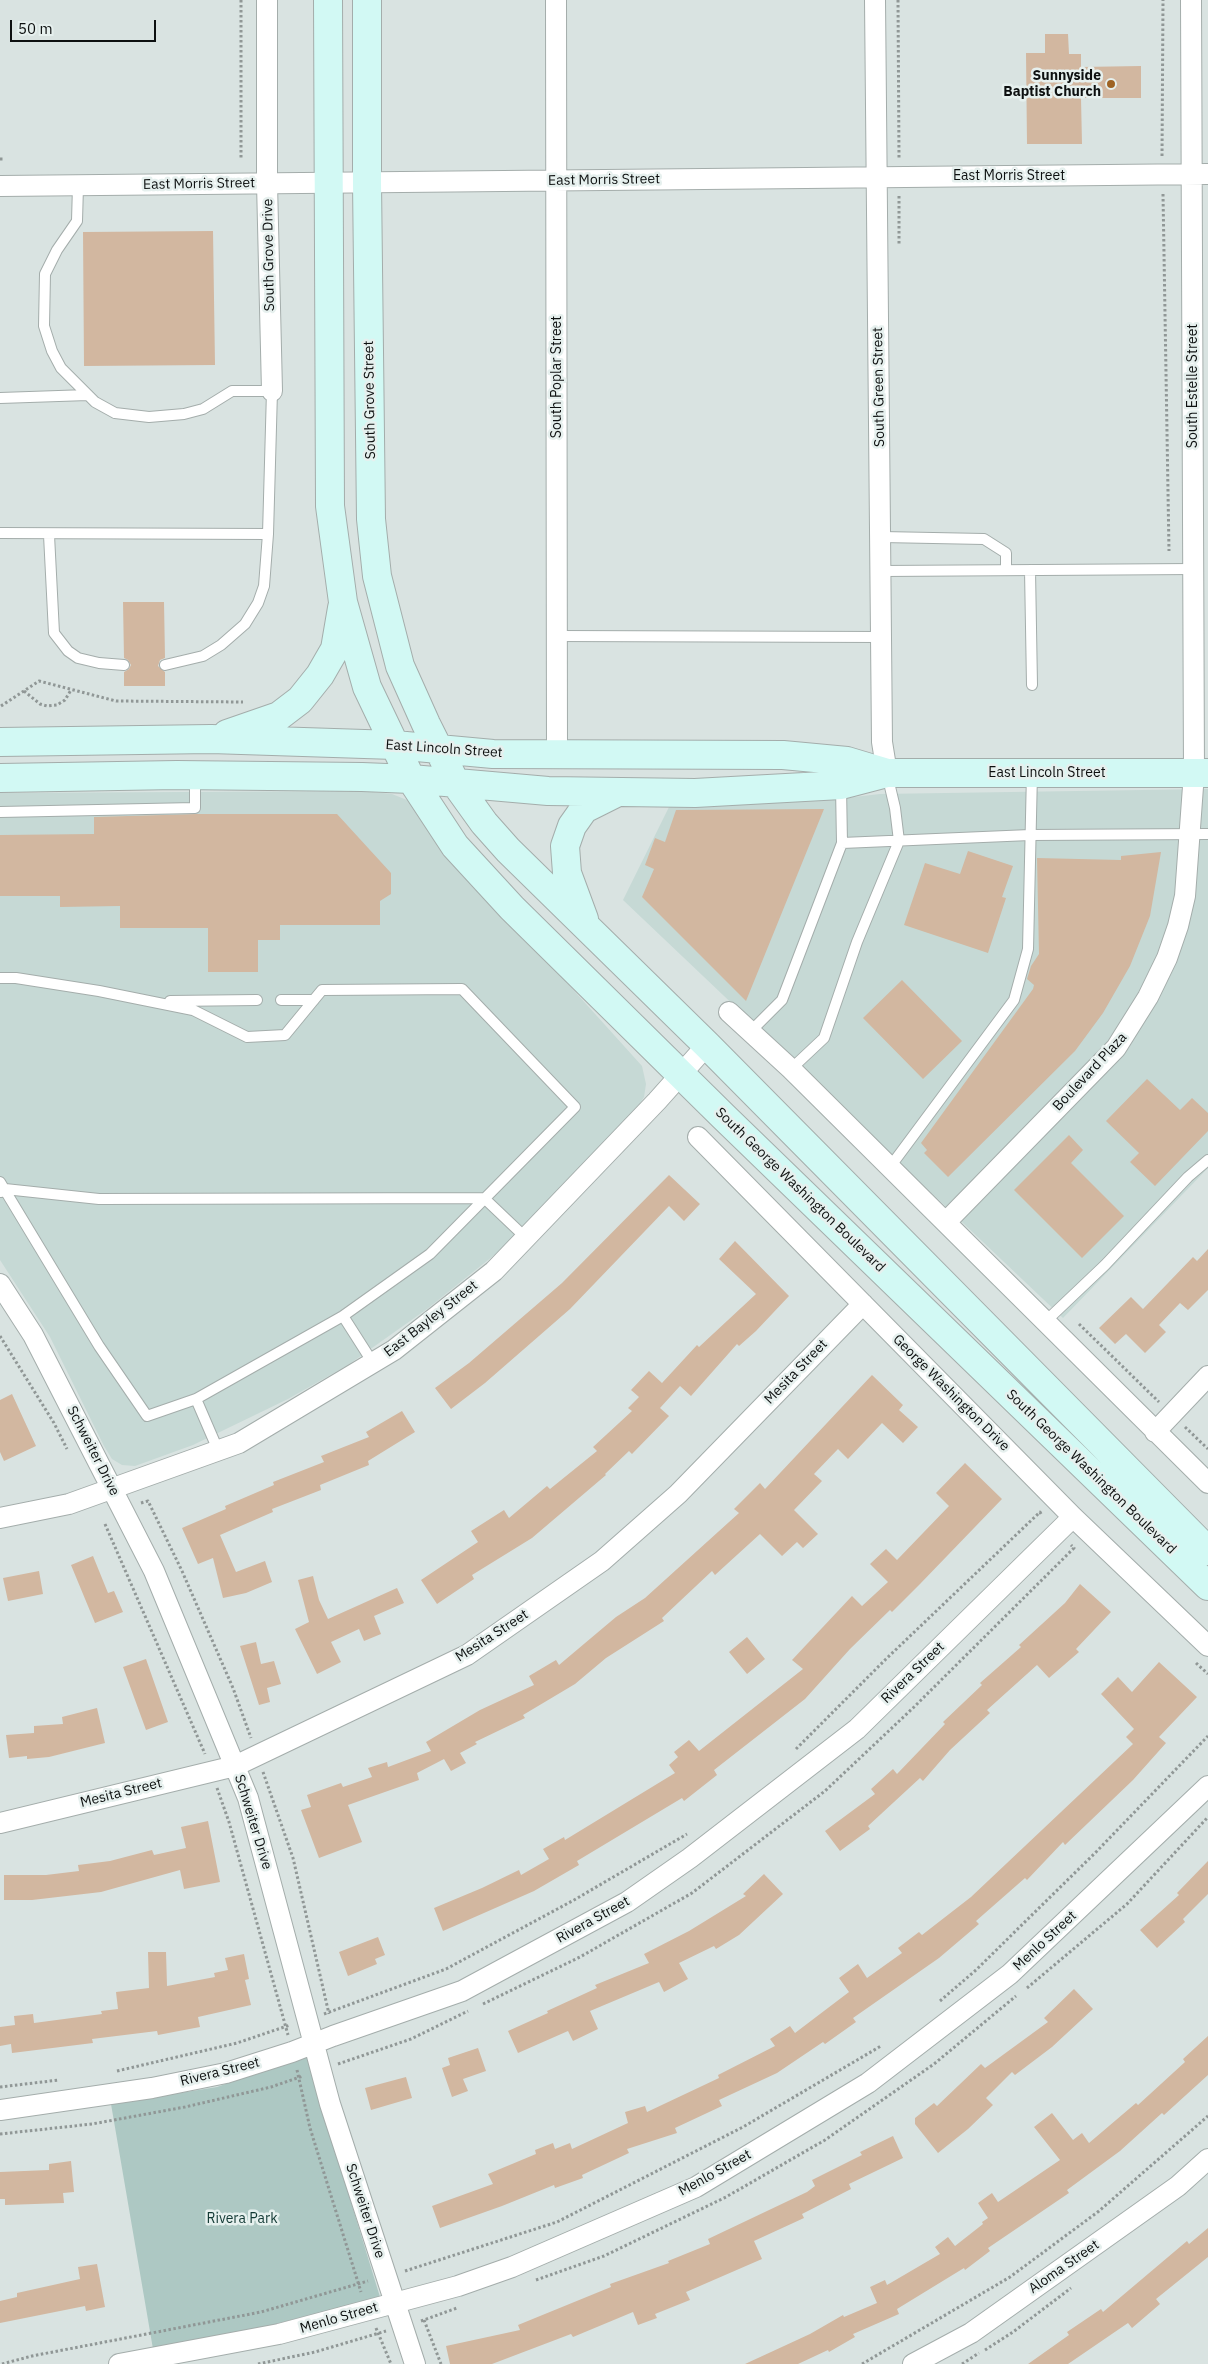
<!DOCTYPE html>
<style>
body{margin:0}
#map{position:relative;width:1208px;height:2364px;overflow:hidden;background:#d9e3e1;font-family:"IBM Plex Sans",sans-serif}
canvas{display:block}
.scale{position:absolute;left:10px;top:20px;width:146px;height:22px;box-sizing:border-box;border:2px solid #0d1010;border-top:0;padding-left:6px;font-size:15px;line-height:18px;white-space:nowrap;color:#0d1010;-webkit-text-stroke:4px #e6f0ee;paint-order:stroke}
</style>
<div id="map">
<canvas width="1208" height="2364"></canvas>
<div class="scale">50 m</div>
</div>
<script>
const g = document.querySelector('canvas').getContext('2d');
g.lineJoin = 'round';
function fill(path, color) { g.fillStyle = color; g.fill(path, 'evenodd'); }
const toPath = rows => new Path2D(rows.map(r => 'M' + r).join(''));
function strokePath(path, color, width, dash) { g.strokeStyle = color; g.lineWidth = width; g.lineCap = dash ? 'butt' : 'round'; g.setLineDash(dash || []); g.stroke(path); }
function write(font, color, halo, rows, align = 'center') {
  g.font = font + ' "IBM Plex Sans",sans-serif'; g.lineWidth = 5; g.setLineDash([]); g.textBaseline = 'middle'; g.strokeStyle = halo; g.fillStyle = color; for (const [text, x, y, turn = 0] of rows) {
    g.save(); g.translate(x, y); g.rotate((+turn || 0) * Math.PI / 180); g.textAlign = isNaN(turn) ? turn : align; if (halo) g.strokeText(text, 0, 0); g.fillText(text, 0, 0); g.restore();
  }
}
const built = toPath([
 [1208,789,1208,1168,1063,1318,623,900,669,807,819,801,880,794],
 [364,791,392,794,407,800,424,815,541,954,642,1066,646,1084,644,1097,636,1110,498,1252,427,1309,348,1365,288,1399,193,1445,135,1466,122,1465,112,1459,104,1446,50,1337,0,1260,0,793]
]);
const green = toPath([
 [306,2055,380,2297,233,2335,153,2349,111,2104,217,2087]
]);
const building = toPath([
 [1045,34,1068,34,1069,54,1081,54,1081,67,1141,66,1141,98,1081,98,1082,144,1027,144,1026,53,1045,53],
 [213,231,215,365,84,366,83,232],
 [123,602,164,602,165,658,160,660,158,666,165,672,165,686,124,686,124,672,129,669,131,665,128,660,124,658],
 [824,809,746,1001,642,897,654,869,645,865,655,838,665,842,676,810],
 [197,814,337,814,391,873,391,894,380,901,380,925,280,925,280,940,258,940,258,972,208,972,208,928,120,928,120,906,60,907,60,896,0,896,0,835,94,834,94,817],
 [968,851,1013,866,1002,897,1006,898,988,953,904,925,925,863,960,874],
 [1161,852,1150,916,1130,966,1103,1013,1075,1051,948,1177,924,1153,927,1150,921,1143,1033,989,1034,985,1027,979,1031,966,1039,954,1037,858,1121,860,1121,856],
 [902,980,962,1041,923,1079,863,1018],
 [1147,1079,1180,1110,1192,1098,1208,1113,1208,1131,1155,1186,1130,1162,1139,1153,1106,1121],
 [1069,1135,1083,1150,1071,1163,1124,1216,1082,1258,1014,1190],
 [669,1175,700,1204,684,1221,669,1206,570,1309,485,1383,451,1409,435,1388,469,1363,562,1283],
 [735,1241,789,1296,756,1331,739,1346,737,1344,691,1396,680,1386,660,1408,669,1416,632,1454,629,1451,605,1474,606,1475,532,1538,472,1575,474,1579,437,1604,421,1580,478,1542,471,1531,504,1510,509,1518,547,1486,550,1489,597,1451,593,1447,632,1411,628,1408,639,1397,631,1390,649,1371,662,1383,697,1345,699,1347,756,1294,719,1259],
 [1208,1249,1208,1290,1188,1310,1180,1303,1159,1325,1166,1332,1145,1353,1126,1334,1115,1344,1099,1328,1131,1297,1143,1309,1193,1257,1197,1261],
 [872,1375,903,1405,899,1410,918,1427,903,1443,882,1423,848,1459,838,1449,814,1474,822,1481,794,1510,818,1534,803,1548,797,1542,782,1556,760,1534,715,1575,712,1571,662,1618,664,1621,606,1658,575,1684,523,1715,525,1718,475,1742,477,1744,460,1753,466,1763,451,1771,444,1759,417,1773,419,1780,348,1805,362,1842,319,1858,301,1810,311,1807,307,1795,341,1783,343,1787,372,1777,368,1768,387,1762,388,1767,431,1751,426,1742,480,1710,534,1685,529,1676,556,1660,559,1665,616,1617,645,1598,739,1513,734,1509,760,1483,765,1489],
 [12,1394,36,1446,4,1461,0,1452,0,1400],
 [402,1411,415,1432,368,1461,369,1465,320,1485,321,1490,272,1509,273,1512,220,1535,236,1572,265,1561,272,1582,246,1593,223,1598,213,1558,198,1564,182,1528,226,1509,225,1506,274,1485,273,1482,324,1462,321,1456,369,1437,366,1432],
 [965,1463,1002,1499,920,1584,892,1612,890,1610,850,1649,805,1699,714,1770,717,1775,684,1801,682,1798,577,1861,579,1865,534,1891,443,1931,434,1908,482,1888,519,1870,521,1875,549,1859,543,1849,564,1837,565,1840,675,1773,669,1765,678,1757,674,1752,689,1740,699,1751,803,1669,792,1660,852,1596,862,1606,888,1582,870,1564,886,1549,897,1560,949,1506,936,1493],
 [93,1556,108,1593,114,1591,123,1612,95,1623,71,1565],
 [39,1571,43,1594,8,1601,3,1578],
 [313,1576,319,1600,328,1619,397,1588,404,1603,374,1616,381,1634,364,1641,359,1629,331,1642,341,1662,317,1674,295,1629,309,1622,298,1580],
 [1080,1584,1111,1612,1076,1649,1079,1652,1049,1678,1037,1665,987,1710,990,1713,950,1750,923,1781,920,1778,868,1826,870,1829,840,1851,825,1831,875,1794,871,1789,893,1769,897,1774,945,1724,943,1722,982,1685,980,1683,1021,1647,1019,1645,1065,1603],
 [747,1637,765,1659,747,1674,729,1652],
 [256,1642,261,1664,274,1661,281,1684,267,1688,270,1702,259,1705,240,1646],
 [146,1659,168,1722,146,1730,123,1667],
 [1159,1662,1197,1697,1159,1737,1166,1743,1133,1780,1065,1845,1063,1842,1027,1880,1025,1878,976,1921,979,1924,939,1958,853,2018,856,2022,825,2044,823,2042,777,2073,719,2100,722,2106,675,2128,677,2133,627,2149,629,2153,582,2175,583,2178,555,2188,554,2185,502,2206,440,2228,432,2206,493,2184,488,2174,536,2154,535,2150,553,2143,555,2149,570,2143,572,2149,628,2123,625,2112,645,2106,647,2112,719,2078,718,2075,775,2046,770,2039,790,2026,795,2033,849,1992,839,1978,858,1964,867,1978,902,1953,898,1948,919,1932,922,1935,971,1897,1133,1744,1126,1737,1134,1729,1101,1694,1118,1677,1132,1692],
 [97,1708,105,1743,49,1757,27,1759,27,1756,9,1758,6,1735,34,1733,34,1726,63,1724,62,1717],
 [208,1821,220,1882,184,1889,180,1870,101,1892,32,1900,4,1900,4,1875,46,1875,79,1871,78,1865,110,1861,152,1850,154,1855,186,1848,181,1827],
 [1208,1861,1208,1894,1183,1919,1185,1922,1157,1948,1140,1930,1179,1895,1177,1893],
 [764,1874,783,1894,739,1935,716,1949,714,1946,679,1963,688,1979,664,1992,659,1982,590,2011,598,2029,573,2041,568,2031,518,2053,508,2031,548,2013,547,2011,597,1988,595,1985,649,1963,644,1954,689,1931,746,1896,743,1894],
 [378,1937,385,1955,375,1959,377,1964,348,1976,339,1952],
 [148,1952,166,1952,167,1986,215,1977,214,1973,228,1970,225,1958,244,1954,249,1979,245,1980,251,2005,198,2017,200,2027,158,2035,157,2031,92,2039,93,2043,12,2053,11,2044,0,2046,0,2027,15,2025,14,2016,33,2014,34,2023,102,2014,101,2011,118,2009,116,1992,149,1988],
 [1074,1989,1093,2009,1052,2047,1015,2075,1012,2072,986,2098,993,2105,968,2129,938,2153,915,2124,915,2118,934,2103,937,2106,981,2064,985,2068,1048,2022,1044,2018],
 [1208,2036,1208,2075,1164,2115,1162,2113,1120,2151,1067,2190,1069,2193,988,2248,990,2251,965,2270,964,2268,897,2309,899,2314,853,2334,855,2337,829,2352,828,2350,798,2364,745,2364,810,2334,843,2315,844,2317,877,2303,870,2287,885,2280,887,2285,940,2254,935,2247,948,2237,955,2246,983,2224,982,2222,988,2218,978,2203,992,2193,998,2202,1060,2160,1034,2127,1052,2113,1073,2140,1082,2133,1089,2143,1136,2103,1138,2105,1185,2062,1183,2059],
 [478,2048,486,2071,463,2079,468,2091,452,2097,442,2068,450,2065,448,2058],
 [406,2077,412,2098,371,2110,365,2088],
 [893,2136,903,2158,849,2184,851,2189,802,2214,804,2218,754,2241,762,2259,686,2292,690,2300,655,2314,657,2318,638,2325,633,2312,573,2337,571,2334,492,2364,450,2364,446,2346,520,2330,518,2325,611,2287,610,2284,669,2263,668,2261,710,2244,708,2239,807,2192,815,2186,812,2180,862,2155,860,2152],
 [71,2161,74,2192,63,2193,64,2203,5,2205,5,2199,0,2199,0,2172,49,2170,49,2164],
 [1208,2228,1208,2257,1156,2299,1160,2304,1132,2328,1128,2323,1068,2364,1028,2364,1069,2335,1067,2332,1101,2309,1103,2312,1187,2241,1189,2244],
 [97,2264,105,2307,86,2311,85,2306,0,2323,0,2301,17,2297,17,2293,80,2279,78,2267]
]);
const path = toPath([
 [241,0,241,158],
 [898,0,899,159],
 [1162,156,1163,0],
 [0,159,4,159],
 [1163,194,1169,551],
 [899,196,899,244],
 [24,691,40,704,47,706,57,705,65,700,71,690],
 [1,706,39,681,116,701,243,702],
 [1079,1324,1159,1402],
 [0,1336,54,1423,67,1449],
 [1185,1427,1208,1449],
 [141,1503,148,1501,182,1571,233,1688,251,1738],
 [105,1524,205,1754],
 [1196,1663,1208,1674],
 [796,1749,886,1659,1040,1512,1041,1514],
 [263,1772,293,1858,329,2014],
 [217,1788,229,1822,288,2035],
 [1027,1988,1127,1904,1208,1817],
 [940,2001,976,1970,1097,1851,1208,1736],
 [483,2004,580,1957,692,1893,825,1791,913,1708,1074,1548,1071,1545],
 [324,2014,446,1969,574,1900,687,1834],
 [338,2064,411,2039,468,2011],
 [297,2070,310,2128,361,2292],
 [117,2071,237,2043,290,2025],
 [0,2087,59,2080],
 [0,2134,92,2124,185,2107,271,2087,303,2076],
 [405,2271,557,2222,743,2127,881,2046],
 [536,2280,604,2256,726,2197,825,2140,934,2064,1016,1996],
 [424,2320,441,2364],
 [421,2321,457,2308],
 [376,2328,391,2364],
 [985,2350,1013,2332,1071,2288],
 [2,2364,32,2356,261,2312,368,2281],
 [258,2364,315,2352,386,2331],
 [862,2364,1010,2277,1099,2211,1208,2116],
 [962,2364,979,2353]
]);
const lane = toPath([
 [78,186,77,221,57,250,45,274,44,326,52,351,61,368,95,402,115,413,149,417,184,414,203,409,232,391,272,391,268,534,264,586,258,603,245,624,221,645,203,656,165,665],
 [0,398,88,395],
 [0,533,268,534],
 [49,535,54,633,68,651,78,658,99,663,124,665],
 [882,537,984,539,1006,553,1006,570],
 [1030,570,1032,685],
 [882,571,1194,569],
 [557,636,882,637],
 [0,812,195,808,195,776],
 [842,843,1030,835,1208,834],
 [0,978,16,978,99,991,193,1010,247,1037,285,1035,322,990,462,989,575,1107,430,1254,343,1316,196,1399,147,1416,99,1346,0,1182],
 [281,1000,314,1000],
 [170,1001,257,1000],
 [750,1032,782,1000,842,843,841,787],
 [791,1069,824,1038,857,942,899,841,895,808,887,774],
 [890,1167,1014,1000,1028,949,1032,773],
 [1,1192,5,1189,99,1199,484,1198,525,1237],
 [343,1316,373,1363],
 [1046,1321,1105,1265,1188,1177,1208,1160],
 [196,1399,218,1450]
]);
const street = toPath([
 [267,0,267,183,272,391],
 [556,0,557,754],
 [875,0,882,742,887,773],
 [0,186,1208,174],
 [729,1012,791,1069,1208,1483],
 [698,1137,1073,1517,1208,1646],
 [946,1222,1116,1048,1148,997,1167,958,1178,926,1185,896,1194,773,1191,0],
 [0,1284,33,1335,154,1571,248,1798,330,2104,415,2364],
 [1155,1432,1208,1376],
 [0,1518,69,1504,239,1443,394,1350,494,1271,657,1101,707,1045],
 [0,1823,235,1766,467,1655,602,1561,678,1494,863,1304],
 [0,2110,152,2088,226,2073,292,2052,333,2036,462,1991,627,1902,690,1858,857,1729,1073,1517],
 [119,2364,279,2334,458,2286,512,2267,696,2187,868,2083,1010,1974,1208,1786],
 [913,2364,971,2333,1178,2186,1208,2159]
]);
const secondary = toPath([
 [328,0,330,506,343,602,367,687,411,779,455,846,512,908,723,1116,1208,1586],
 [367,0,367,183,371,519,377,576,400,666,426,724,456,784,484,823,508,850,707,1045,1208,1551],
 [227,734,279,716,300,700,320,675,335,649,342,608],
 [0,742,211,739,395,745,493,754,783,755,847,761,887,773],
 [0,778,177,775,362,777,411,779,548,791,695,793,841,785,887,773,1208,773],
 [584,919,567,873,565,846,572,826,584,809,616,793]
]);
const markers = [
 [1111,84,5,"#9e6324"]
];
const poiNames = [
 ["Sunnyside",1101,76],
 ["Baptist Church",1101,92]
];
const streetNames = [
 ["East Morris Street",1009,176],
 ["East Morris Street",604,180,-1],
 ["East Morris Street",199,184,-1],
 ["South Grove Drive",269,255,-91],
 ["South Poplar Street",557,377,-90],
 ["South Estelle Street",1193,386,-90],
 ["South Green Street",879,387,-91],
 ["South Grove Street",370,400,-91],
 ["East Lincoln Street",444,749,4],
 ["East Lincoln Street",1047,773],
 ["Boulevard Plaza",1090,1072,-47],
 ["South George Washington Boulevard",800,1190,44],
 ["East Bayley Street",431,1319,-38],
 ["Mesita Street",796,1372,-46],
 ["George Washington Drive",951,1393,45],
 ["Schweiter Drive",93,1451,63],
 ["South George Washington Boulevard",1091,1472,44],
 ["Mesita Street",492,1636,-33],
 ["Rivera Street",913,1673,-44],
 ["Mesita Street",121,1793,-14],
 ["Schweiter Drive",253,1822,73],
 ["Rivera Street",593,1920,-29],
 ["Menlo Street",1045,1941,-43],
 ["Rivera Street",220,2072,-14],
 ["Menlo Street",715,2173,-29],
 ["Schweiter Drive",365,2211,72],
 ["Aloma Street",1064,2267,-35],
 ["Menlo Street",339,2318,-16]
];
const parkNames = [
 ["Rivera Park",242,2219]
];
fill(built, '#c6d9d5');
fill(green, '#adc8c3');
fill(building, '#d2b7a0');
strokePath(lane, '#a4adab', 12);
strokePath(street, '#a4adab', 22);
strokePath(secondary, '#a4adab', 30);
strokePath(path, '#909796', 3, [2.5, 2.5]);
strokePath(lane, '#fff', 10);
strokePath(street, '#fff', 20);
strokePath(secondary, '#d2f9f4', 28);
for (const [x, y, r, color] of markers) { const dot = new Path2D(); dot.arc(x, y, r, 0, 2 * Math.PI); g.fillStyle = color; g.fill(dot); strokePath(dot, '#e6f0ee', 2); }
write('bold 14px', '#0d1010', '#e6f0ee', poiNames, 'right');
write('14px', '#0d1010', '#e6f0ee', streetNames);
write('14px', '#123934', '#e6f0ee', parkNames);
</script>
